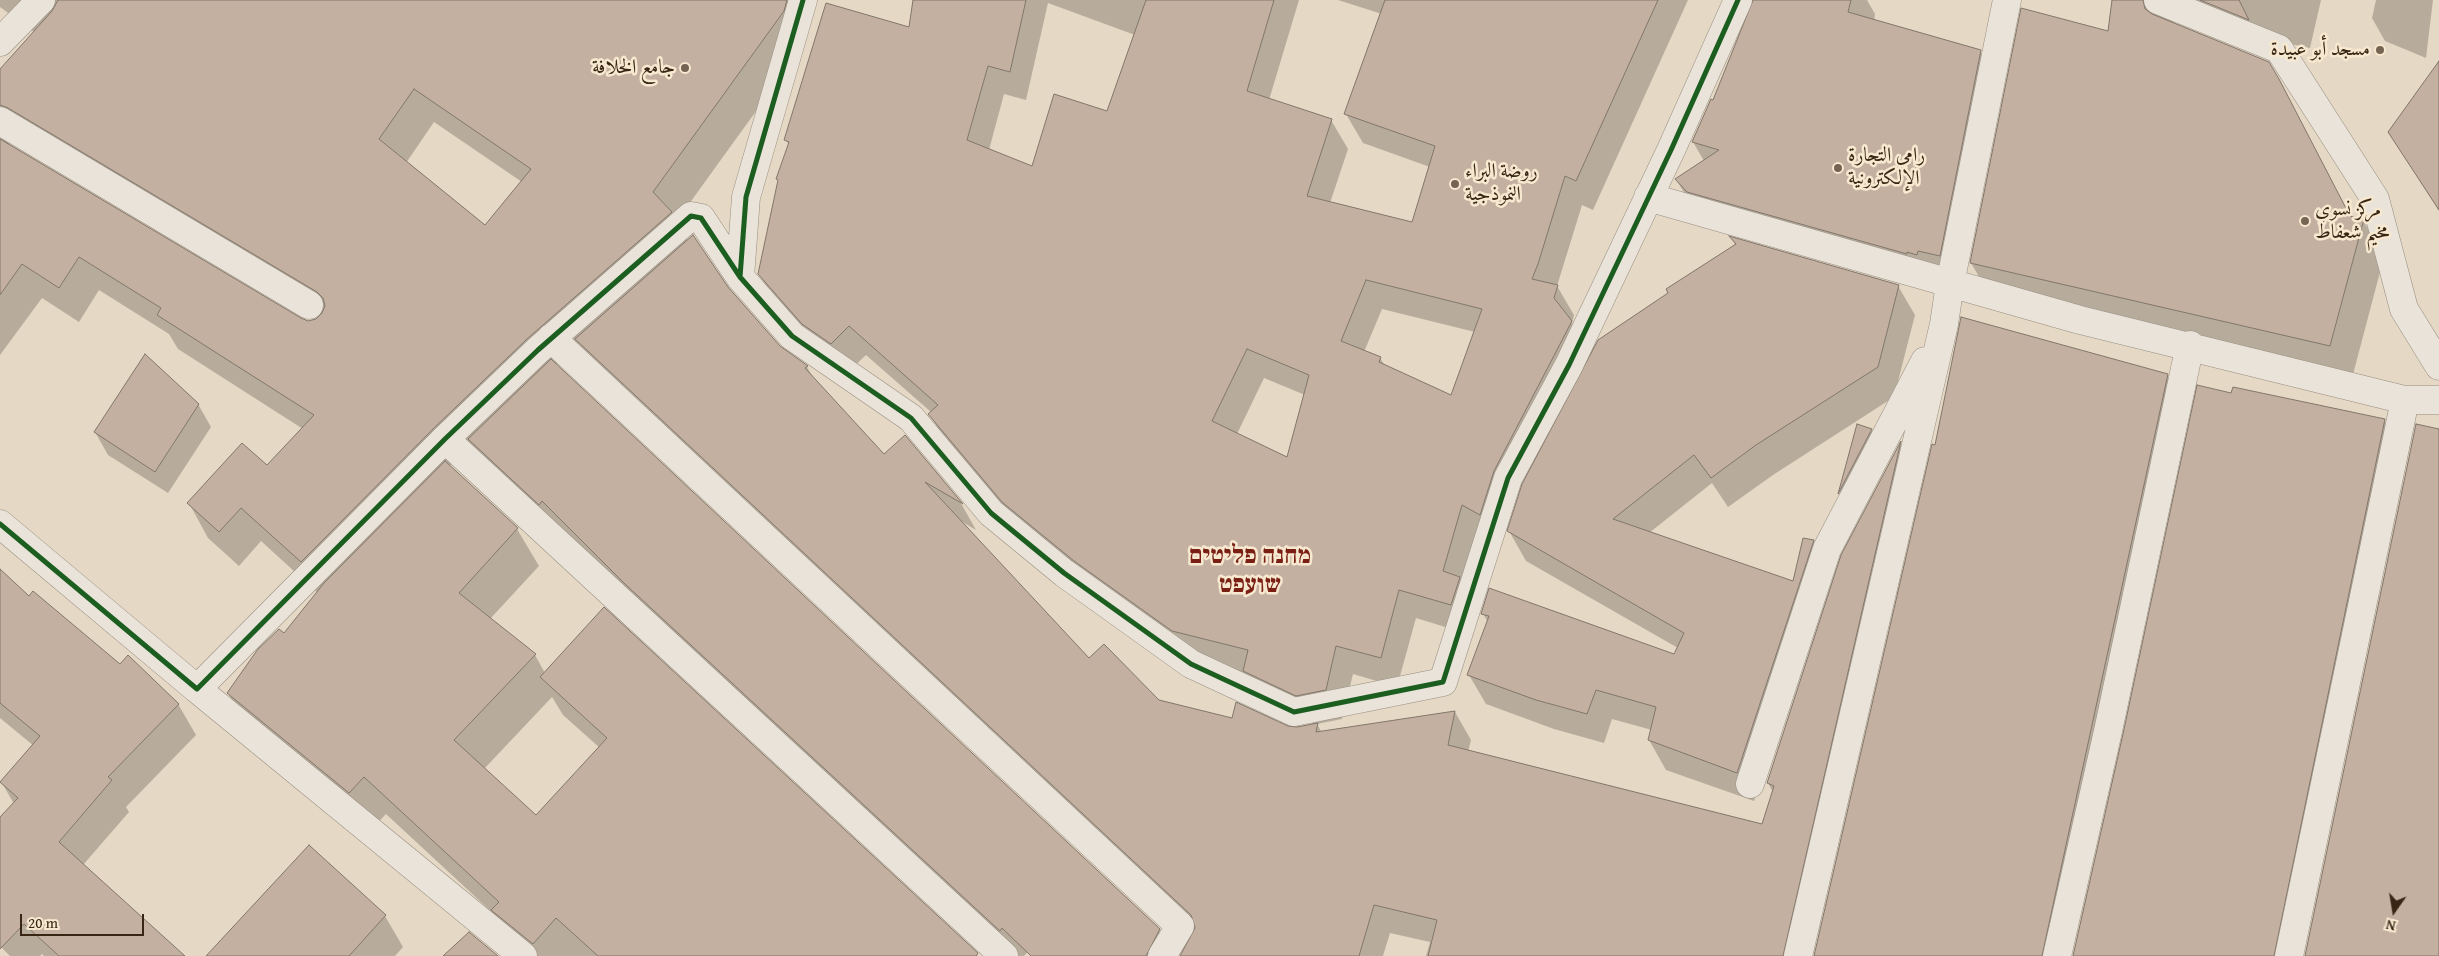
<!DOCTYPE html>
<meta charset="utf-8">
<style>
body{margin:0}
#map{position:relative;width:2439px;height:956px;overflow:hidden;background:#e5d8c4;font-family:"Gentium Book Plus",serif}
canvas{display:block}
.north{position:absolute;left:2369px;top:886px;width:50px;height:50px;-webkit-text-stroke:4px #f7e8d0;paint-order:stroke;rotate:193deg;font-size:14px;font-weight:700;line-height:20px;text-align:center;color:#382615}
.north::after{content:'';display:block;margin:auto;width:18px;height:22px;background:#382615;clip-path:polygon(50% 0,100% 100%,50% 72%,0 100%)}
.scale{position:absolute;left:20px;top:914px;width:124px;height:22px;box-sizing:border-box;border:2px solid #382615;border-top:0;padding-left:6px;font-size:15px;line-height:18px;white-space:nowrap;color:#382615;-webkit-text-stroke:4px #f7e8d0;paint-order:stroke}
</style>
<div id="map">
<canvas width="2439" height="956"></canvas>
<div class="north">N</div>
<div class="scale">20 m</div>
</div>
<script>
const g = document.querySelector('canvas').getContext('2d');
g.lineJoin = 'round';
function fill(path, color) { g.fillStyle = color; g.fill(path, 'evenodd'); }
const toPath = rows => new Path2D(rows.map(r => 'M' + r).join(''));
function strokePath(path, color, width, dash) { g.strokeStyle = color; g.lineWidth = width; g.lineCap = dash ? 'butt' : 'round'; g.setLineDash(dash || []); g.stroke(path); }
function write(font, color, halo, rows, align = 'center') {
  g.font = font + ' "Gentium Book Plus",Amiri,"Frank Ruhl Libre",serif'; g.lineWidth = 5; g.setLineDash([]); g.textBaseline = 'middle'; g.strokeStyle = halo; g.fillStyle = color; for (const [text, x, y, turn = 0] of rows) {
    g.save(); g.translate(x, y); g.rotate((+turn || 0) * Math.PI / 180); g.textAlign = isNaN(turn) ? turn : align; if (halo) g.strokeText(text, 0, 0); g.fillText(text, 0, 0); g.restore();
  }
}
const shadow = toPath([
 [0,0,813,0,803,46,676,222,688,241,780,347,807,367,815,381,884,456,905,437,962,505,976,530,959,520,1089,660,1158,701,1233,720,1297,729,1315,725,1261,700,1246,674,1190,660,1020,531,946,443,930,414,931,412,866,355,848,372,776,303,759,274,789,145,786,140,910,28,915,0,1299,0,1269,100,1331,120,1348,149,1330,203,1413,224,1430,167,1363,143,1346,114,1382,14,1338,0,1688,0,1593,210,1582,205,1557,286,1574,315,1572,323,1588,351,1510,500,1468,634,1416,618,1397,687,1353,674,1342,719,1317,724,1322,733,1455,712,1471,740,1468,752,1763,826,1773,792,1768,783,1843,556,1901,444,1916,470,1804,956,1426,956,1430,942,1390,933,1383,956,1193,956,1199,934,592,367,579,344,556,365,1159,930,1174,956,1045,956,1061,916,1024,956,1012,956,488,471,472,444,450,466,517,529,539,566,490,619,535,655,545,673,604,609,978,956,525,956,514,948,495,915,386,814,371,830,250,731,228,693,284,634,318,593,261,541,239,566,208,538,189,503,267,467,303,429,178,349,169,334,99,290,79,322,42,298,0,355,0,72,34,32,0,7],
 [1048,3,1135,35,1108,112,1033,168,989,150,1004,94,1026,100],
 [434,122,522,182,485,226,406,163],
 [13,141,29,142,321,316,309,322,301,320,8,146],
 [1382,309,1475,332,1452,397,1385,366,1380,358,1364,352],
 [1264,378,1305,395,1288,459,1237,434],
 [552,697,563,715,600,748,536,817,484,769],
 [1754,0,1867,0,1875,14,1874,21,1980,51,2000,85,1959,289,1696,213,1676,179,1704,161,1693,142,1714,101],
 [2120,0,2321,0,2310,48,2178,21,2171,23,2352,222,2363,220,2384,257,2351,382,1992,299,1971,263,2113,34],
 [2376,0,2433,0,2426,58,2385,41,2372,18],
 [2439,63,2439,211,2389,132],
 [1731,238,1898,286,1915,315,1894,397,1773,475,1728,507,1712,483,1649,533,1794,582,1813,541,1830,571,1754,801,1666,770,1649,740,1652,730,1612,719,1604,743,1554,729,1486,704,1469,675,1488,622,1483,614,1674,656,1678,648,1526,561,1509,531,1736,246],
 [2167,376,2183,404,2063,956,1815,956],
 [2232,394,2384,420,2401,449,2295,956,2074,956],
 [198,404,211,427,168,493,108,455,95,432],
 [1858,426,1871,430,1884,452,1851,515,1839,494],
 [0,570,29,598,120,666,178,704,196,735,126,807,129,812,83,865,183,956,44,956,42,954,40,956,10,956,0,946,0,819,14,804,2,783,34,746,0,718],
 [309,846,385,916,403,947,395,956,208,956]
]);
const building = toPath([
 [58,0,787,0,784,11,653,192,672,212,527,339,434,428,301,562,241,508,219,532,187,503,242,443,267,465,314,415,157,315,161,308,79,257,59,288,22,264,0,295,0,139,301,318,308,321,316,319,322,313,325,306,323,298,317,292,8,108,0,105,0,69,52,11,58,0],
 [414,89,531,169,485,225,379,139,414,89],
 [913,0,1026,0,1010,72,988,66,967,140,1032,166,1054,94,1107,111,1146,0,1274,0,1247,91,1332,119,1307,196,1412,222,1435,146,1344,114,1385,0,1658,0,1576,181,1565,176,1538,264,1532,279,1558,285,1554,298,1572,321,1494,471,1480,515,1462,505,1443,571,1460,577,1451,605,1399,590,1381,658,1336,646,1326,690,1296,696,1243,671,1248,650,1172,631,1074,561,1002,502,928,414,938,405,849,326,831,344,802,324,758,274,778,180,776,179,789,142,784,140,826,3,909,27,913,0],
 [1366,280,1482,309,1451,395,1379,362,1381,357,1341,341,1366,280],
 [1247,349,1309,375,1287,457,1212,421,1247,349],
 [1753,0,1851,0,1848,12,1981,50,1940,256,1918,251,1917,255,1907,252,1907,254,1687,192,1675,179,1719,150,1692,142,1711,99,1713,100,1753,0],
 [2112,0,2143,0,2145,9,2152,14,2269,62,2279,79,2350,216,2364,219,2330,346,1970,263,2021,8,2108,31,2112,0],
 [2200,0,2239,0,2249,20,2200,0],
 [2439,61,2439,210,2388,132,2439,61],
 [693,235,728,287,780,346,808,366,805,368,884,454,905,435,963,504,925,482,1089,658,1104,644,1159,700,1232,718,1236,702,1288,726,1297,727,1318,723,1316,732,1455,711,1448,745,1762,824,1774,786,1767,783,1841,555,1901,441,1783,956,1428,956,1437,920,1374,905,1359,956,1180,956,1195,928,1191,915,575,339,693,235],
 [1729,236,1899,285,1878,367,1756,445,1711,478,1694,455,1613,519,1793,581,1803,538,1814,540,1737,773,1648,740,1656,707,1596,690,1587,714,1536,700,1467,675,1489,616,1481,614,1489,588,1674,654,1684,633,1507,531,1522,484,1598,340,1668,293,1666,289,1736,244,1729,236],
 [1961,317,2168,374,2042,956,1814,956,1932,444,1935,445,1961,317],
 [145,354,199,404,155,472,94,432,145,354],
 [551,359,1160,929,1146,956,1031,956,1002,928,1000,931,625,584,542,501,539,505,468,439,551,359],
 [2197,385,2231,393,2233,387,2385,419,2274,956,2073,956,2123,734,2197,385],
 [1857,424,1872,429,1838,494,1857,424],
 [2416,424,2439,429,2439,956,2305,956,2416,424],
 [445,461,518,528,459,593,536,654,454,740,536,815,607,738,540,677,604,607,978,953,976,956,598,956,556,918,533,944,491,910,499,902,364,777,349,793,227,693,258,649,279,629,284,633,324,583,445,461],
 [0,569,29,596,33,591,120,664,128,655,179,704,108,777,112,780,59,842,185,956,59,956,24,924,0,949,0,817,18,798,0,782,40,736,0,703,0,569],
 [309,845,386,915,349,956,206,956,309,845],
 [469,932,498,956,443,956,469,932]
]);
const minor = toPath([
 [803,0,746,197,740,277,792,336,911,418,991,513,1064,573,1191,664,1294,712,1443,682,1508,478,1569,365,1671,150,1738,0],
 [2158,0,2279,49,2375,199,2404,309,2439,366],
 [0,42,41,0],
 [0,121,309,305],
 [1648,197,2080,320,2405,400,2439,400],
 [551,338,1180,926,1162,956],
 [445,439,1004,956],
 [0,524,197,689,445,439,538,350,691,216,701,218,740,277],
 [197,689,523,956],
 [1750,784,1827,549,1925,361],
 [1798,956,1944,324,1950,284,2007,0],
 [2057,956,2108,731,2190,345],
 [2289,956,2405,400]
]);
const cycleway = toPath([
 [803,0,746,197,740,277,792,336,911,418,991,513,1064,573,1191,664,1294,712,1443,682,1508,478,1569,365,1671,150,1738,0],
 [0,524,197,689,445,439,538,350,691,216,701,218,740,277]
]);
const markers = [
 [2380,50,5,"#756452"],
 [685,68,5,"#756452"],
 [1838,168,5,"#756452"],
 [1455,184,5,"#756452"],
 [2305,221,5,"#756452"]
];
const poiNames = [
 ["مسجد أبو عبيدة",2370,50,"right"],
 ["جامع الخلافة",675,68,"right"],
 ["رامي التجارة",1848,156],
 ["الإلكترونية",1848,179],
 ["روضة البراء",1465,172],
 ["النموذجية",1465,195],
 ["مركز نسوي",2315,210],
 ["مخيم شعفاط",2315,233]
];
const districtNames = [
 ["מחנה פליטים",1250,557],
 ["שועפט",1250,586]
];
fill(shadow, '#0003');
fill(building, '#c4b0a0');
strokePath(building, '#80766a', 1);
strokePath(minor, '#988e81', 29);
strokePath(minor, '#e9e3d9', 28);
strokePath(cycleway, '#1b5e20', 5);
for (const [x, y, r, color] of markers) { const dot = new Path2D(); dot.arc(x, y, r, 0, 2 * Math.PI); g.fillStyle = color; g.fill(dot); strokePath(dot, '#f7e8d0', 2); }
write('20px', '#382615', '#f7e8d0', poiNames, 'left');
write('bold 25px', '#7a1f14', '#f7e8d0', districtNames);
</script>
